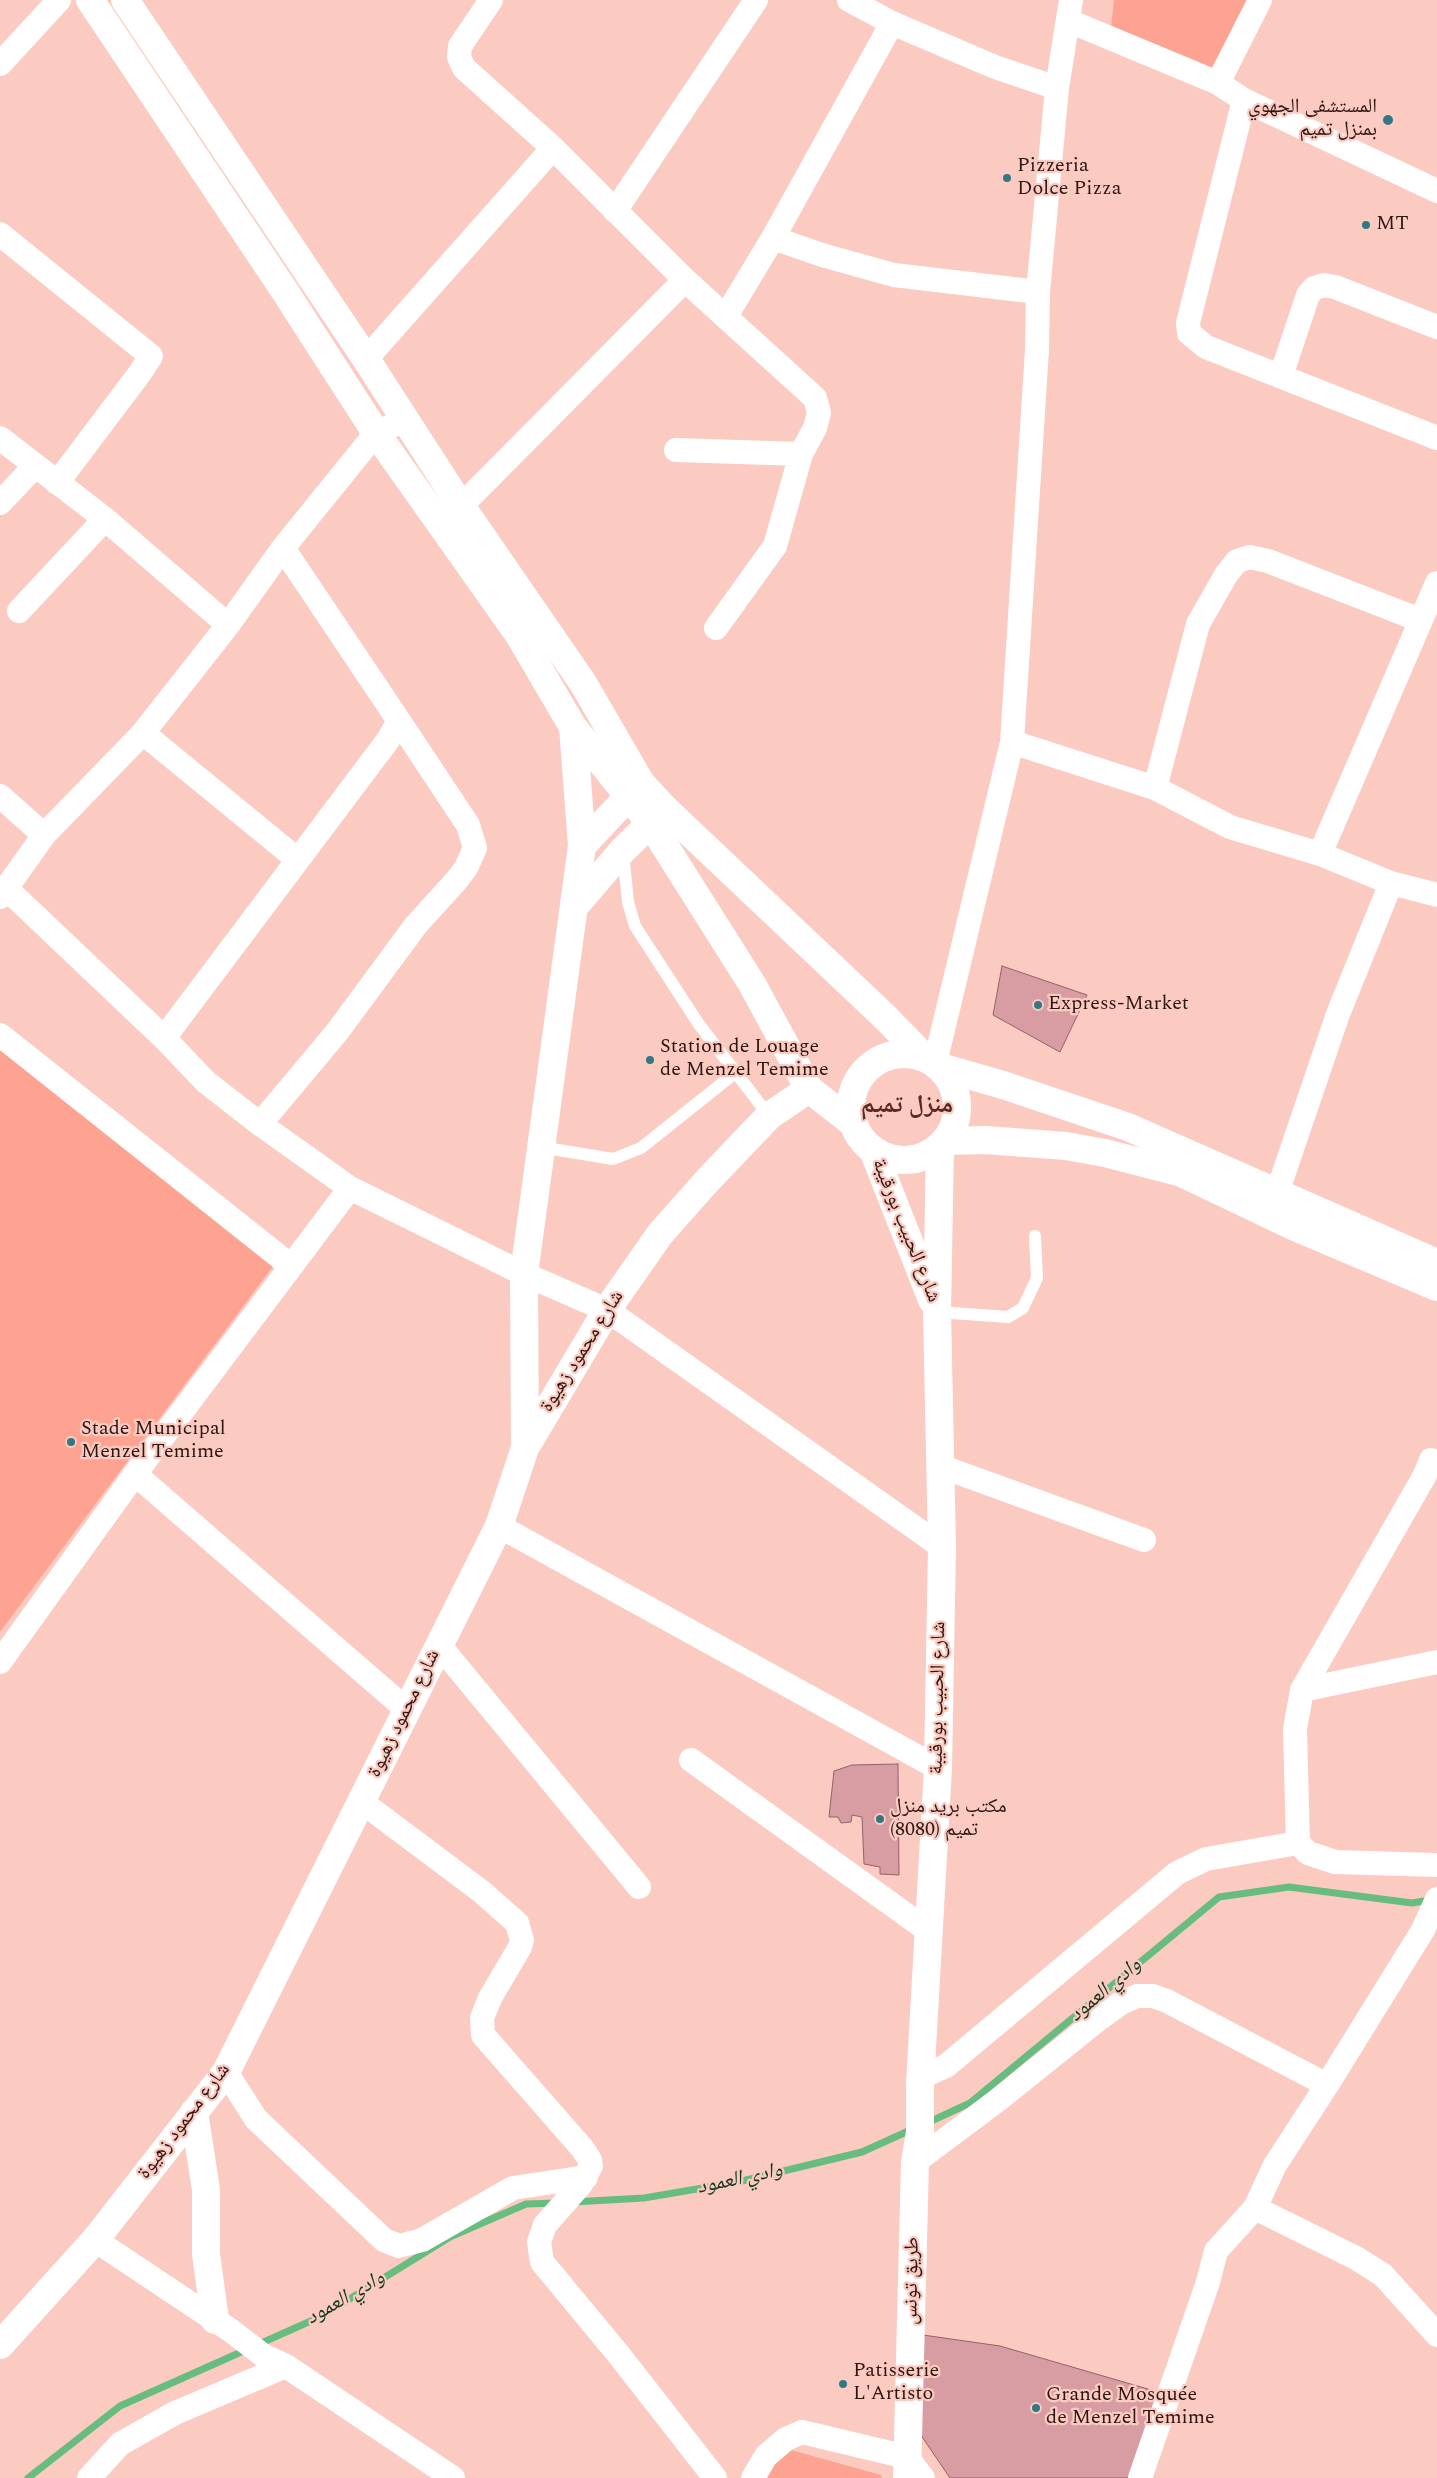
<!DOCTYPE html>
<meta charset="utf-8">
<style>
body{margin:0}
canvas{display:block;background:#fbcac0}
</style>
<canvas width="1437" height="2478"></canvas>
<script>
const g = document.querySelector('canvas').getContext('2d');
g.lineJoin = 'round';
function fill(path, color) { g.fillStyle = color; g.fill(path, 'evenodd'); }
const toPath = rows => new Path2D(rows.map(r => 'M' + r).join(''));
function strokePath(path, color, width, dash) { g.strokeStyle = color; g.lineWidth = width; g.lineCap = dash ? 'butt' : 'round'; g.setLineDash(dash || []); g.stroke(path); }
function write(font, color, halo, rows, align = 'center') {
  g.font = font + ' Spectral,"Noto Naskh Arabic",serif'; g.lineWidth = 4.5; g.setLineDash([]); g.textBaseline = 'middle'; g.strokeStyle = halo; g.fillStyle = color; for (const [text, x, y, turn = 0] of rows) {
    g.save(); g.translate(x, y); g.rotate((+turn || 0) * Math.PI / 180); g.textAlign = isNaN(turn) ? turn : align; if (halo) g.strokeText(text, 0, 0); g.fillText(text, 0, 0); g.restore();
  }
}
const green = toPath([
 [1114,0,1248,0,1211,69,1111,27],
 [0,1035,283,1253,0,1632],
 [784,2448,881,2475,882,2478,765,2478]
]);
const stream = toPath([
 [927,2123,970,2103,1219,1897,1289,1887,1412,1903,1430,1900],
 [573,2202,644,2198,738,2182,862,2152,915,2128],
 [28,2478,120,2406,322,2316,450,2237,526,2204,557,2203]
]);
const building = toPath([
 [1002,966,1087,995,1060,1052,993,1015,1002,966],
 [898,1764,899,1875,880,1874,880,1867,864,1864,862,1817,852,1815,851,1822,841,1823,838,1817,829,1817,834,1771,852,1765,898,1764],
 [916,2334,1000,2346,1165,2394,1132,2478,950,2478,912,2422,916,2334]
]);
const lane = toPath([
 [623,852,628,902,635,926,698,1023,769,1116],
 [540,1147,613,1159,641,1148,735,1073],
 [937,1312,1008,1317,1023,1308,1037,1278,1035,1236]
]);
const street = toPath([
 [491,0,460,46,459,57,464,68,553,148,685,280,815,398,819,413,815,428,801,454,775,546,716,628],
 [849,0,892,23,995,67,1057,88],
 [1069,21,1218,83,1244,100,1437,191],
 [0,64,59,0],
 [1218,83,1260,0],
 [1244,100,1188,323,1189,333,1206,347,1437,438],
 [615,211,756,0],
 [0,234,151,356,140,373,57,483],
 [773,238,822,255,894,275,1038,292],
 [726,316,773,238,892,23],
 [366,359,553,148],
 [1281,376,1308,295,1314,288,1324,285,1335,287,1437,327],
 [0,438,105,519,228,625],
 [676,450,801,454],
 [0,503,35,466],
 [461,506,685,280],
 [19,611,105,519],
 [143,733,298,860],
 [1012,742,1155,788,1230,827,1320,854,1391,883,1437,895],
 [1155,788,1198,624,1226,575,1237,561,1250,557,1268,561,1420,620],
 [0,796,44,835],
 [1320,854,1437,583],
 [7,889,164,1038,206,1082,260,1124,350,1188,524,1274,607,1310,942,1547],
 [0,897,44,835,143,733,228,625,283,548,376,433,404,420],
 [0,1035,291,1266],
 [164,1038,388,740,399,721,283,548],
 [935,1063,1012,742,1037,349,1038,292,1057,88,1071,0],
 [260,1124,337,1032,416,925,456,881,466,868,475,848,468,825,399,721],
 [1277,1193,1338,1014,1391,883],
 [1437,1463,1431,1460,1425,1475,1302,1690,1295,1729,1298,1843,1308,1853,1335,1862,1437,1865],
 [940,1466,1144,1540],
 [135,1474,406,1709],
 [499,1526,938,1768],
 [439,1645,639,1887],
 [0,1662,135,1474,350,1188],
 [1302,1690,1437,1662],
 [691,1760,930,1932],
 [362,1802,482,1892,517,1923,522,1940,520,1947,490,1998,482,2018,483,2035,582,2148,590,2160,591,2166,581,2184,545,2225,539,2242,542,2262,619,2355,715,2478],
 [226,2072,256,2119,384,2240,399,2246,422,2240,513,2188,586,2177],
 [921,2077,946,2066,1177,1873,1206,1859,1298,1843],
 [915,2162,998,2100,1099,2019,1121,2003,1137,1996,1153,1996,1167,2001,1327,2085],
 [1255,2208,1356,2258,1383,2275,1437,2335],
 [95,2240,230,2330,264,2356,286,2366,453,2478],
 [89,2478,120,2444,175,2413,286,2366],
 [753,2478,766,2456,786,2439,802,2432,907,2457,923,2478],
 [1140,2478,1208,2282,1216,2251,1255,2208,1275,2165,1327,2085,1423,1930,1437,1899]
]);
const secondary = toPath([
 [575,906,623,850,665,809],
 [873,1150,932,1300],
 [525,1448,524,1274,582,846,641,783],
 [194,2112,206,2190,206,2254,215,2320],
 [0,2345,95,2240,226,2072,499,1526,525,1448,607,1310,660,1234,707,1181,769,1116,809,1089],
 [907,2478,915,2162,920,2132,920,2084,938,1768,942,1547,937,1312,940,1146]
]);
const primary = toPath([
 [90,0,284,290,376,433,519,635,573,727,651,824,752,984,809,1089,854,1124],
 [125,0,366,359,461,506,583,683,641,783,665,809,886,1018,924,1057],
 [573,727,582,846]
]);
const highway = toPath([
 '851 1107a53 53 0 1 1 106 0a53 53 0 1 1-106 0Z',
 [940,1067,1003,1085,1128,1127,1437,1263],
 [946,1141,986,1140,1066,1146,1105,1153,1182,1173,1293,1226,1437,1287]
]);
const markers = [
 [1388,120,6,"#327884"],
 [1007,178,5,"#327884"],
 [1366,225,5,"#327884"],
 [1038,1005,5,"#327884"],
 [650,1060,5,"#327884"],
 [71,1442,5,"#327884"],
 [880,1819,5,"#327884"],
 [843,2384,5,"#327884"],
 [1036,2408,5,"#327884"]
];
const poiNames = [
 ["المستشفى الجهوي",1377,108,"right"],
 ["بمنزل تميم",1377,131,"right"],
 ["Pizzeria",1017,167],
 ["Dolce Pizza",1017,190],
 ["MT",1376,225],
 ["Express-Market",1048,1005],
 ["Station de Louage",660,1048],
 ["de Menzel Temime",660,1071],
 ["Stade Municipal",81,1430],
 ["Menzel Temime",81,1453],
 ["مكتب بريد منزل",890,1808],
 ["تميم (8080)",890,1831],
 ["Patisserie",853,2372],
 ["L'Artisto",853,2395],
 ["Grande Mosquée",1046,2396],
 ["de Menzel Temime",1046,2419]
];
const streetNames = [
 ["شارع الحبيب بورقيبة",905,1231,68],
 ["شارع محمود زهيوة",583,1352,-58],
 ["شارع الحبيب بورقيبة",939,1698,-89],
 ["شارع محمود زهيوة",405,1714,-64],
 ["شارع محمود زهيوة",185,2122,-53],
 ["طريق تونس",913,2281,-89]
];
const waterNames = [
 ["وادي العمود",1106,1991,-40],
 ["وادي العمود",740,2180,-12],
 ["وادي العمود",346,2299,-30]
];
const districtNames = [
 ["منزل تميم",907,1107]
];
fill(green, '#fea391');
strokePath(stream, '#67bc7f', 7);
fill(building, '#d89ca3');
strokePath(building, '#986067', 1);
strokePath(lane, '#fff', 12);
strokePath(street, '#fff', 24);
strokePath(secondary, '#fff', 28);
strokePath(primary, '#fff', 28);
strokePath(highway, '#fff', 28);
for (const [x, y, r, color] of markers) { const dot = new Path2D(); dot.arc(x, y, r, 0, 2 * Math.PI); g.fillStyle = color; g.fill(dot); strokePath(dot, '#fbcac0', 2); }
write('20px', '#2c1612', '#fbcac0', poiNames, 'left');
write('20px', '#2c1612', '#fbcac0', streetNames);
write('italic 21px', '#14381f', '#fbcac0', waterNames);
write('bold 25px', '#5b2a22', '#fbcac0', districtNames);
</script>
